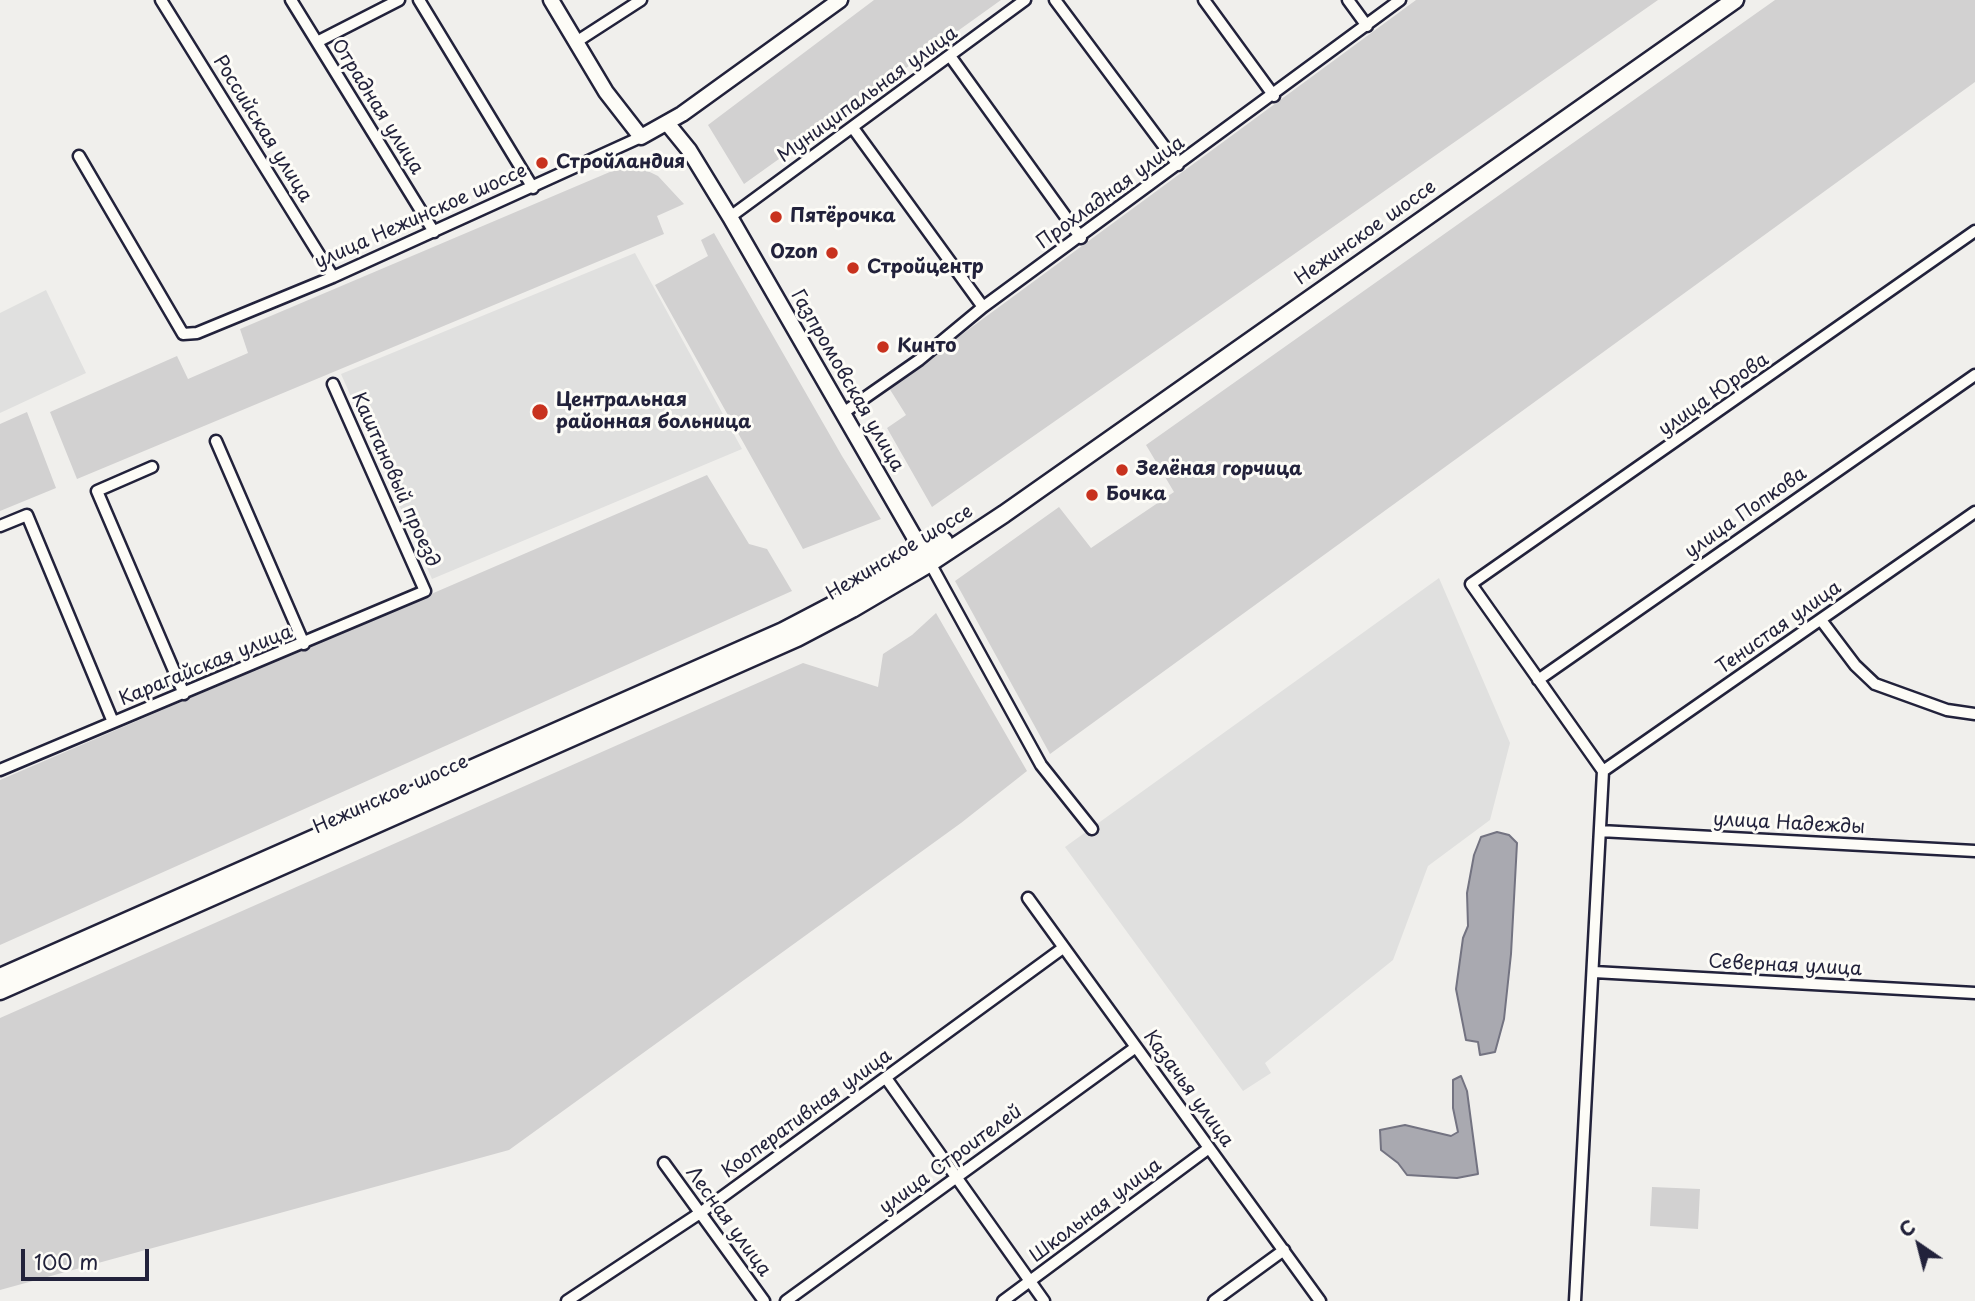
<!DOCTYPE html>
<meta charset="utf-8">
<style>
body{margin:0}
#map{position:relative;width:1975px;height:1301px;overflow:hidden;background:#f0efec;font-family:"Playpen Sans",sans-serif}
canvas{display:block}
.north{position:absolute;left:1884px;top:1210px;width:70px;height:70px;-webkit-text-stroke:5px #fdfcf7;paint-order:stroke;rotate:325deg;font-size:19px;font-weight:700;line-height:28px;text-align:center;color:#22223b}
.north::after{content:'';display:block;margin:auto;width:24px;height:32px;background:#22223b;clip-path:polygon(50% 0,100% 100%,50% 72%,0 100%)}
.scale{position:absolute;left:21px;top:1249px;width:128px;height:32px;box-sizing:border-box;border:4px solid #22223b;border-top:0;padding-left:9px;font-size:21px;line-height:24px;white-space:nowrap;color:#22223b;-webkit-text-stroke:5px #fdfcf7;paint-order:stroke}
</style>
<div id="map">
<canvas width="1975" height="1301"></canvas>
<div class="north">С</div>
<div class="scale">100 m</div>
</div>
<script>
const g = document.querySelector('canvas').getContext('2d');
g.lineJoin = 'round';
function fill(path, color) { g.fillStyle = color; g.fill(path, 'evenodd'); }
const toPath = rows => new Path2D(rows.map(r => 'M' + r).join(''));
function strokePath(path, color, width, dash) { g.strokeStyle = color; g.lineWidth = width; g.lineCap = dash ? 'butt' : 'round'; g.setLineDash(dash || []); g.stroke(path); }
function write(font, color, halo, rows, align = 'center') {
  g.font = font + ' "Playpen Sans",sans-serif'; g.lineWidth = 6; g.setLineDash([]); g.textBaseline = 'middle'; g.strokeStyle = halo; g.fillStyle = color; for (const [text, x, y, turn = 0] of rows) {
    g.save(); g.translate(x, y); g.rotate((+turn || 0) * Math.PI / 180); g.textAlign = isNaN(turn) ? turn : align; if (halo) g.strokeText(text, 0, 0); g.fillText(text, 0, 0); g.restore();
  }
}
const built = toPath([
 [635,253,742,449,432,579,341,374],
 [46,290,86,373,0,413,0,313],
 [1439,578,1510,743,1490,820,1428,866,1393,960,1265,1063,1271,1073,1243,1091,1065,847]
]);
const green = toPath([
 [874,0,1001,0,744,184,708,125],
 [1416,0,1658,0,932,507,887,428,906,415,889,388],
 [1775,0,1975,0,1975,82,1050,754,955,581,1059,507,1091,548,1174,492,1146,445],
 [631,163,658,176,684,204,657,216,664,234,77,479,50,412,177,356,188,379,248,353,240,329],
 [714,233,842,456,881,519,803,549,655,285,708,256,701,240],
 [27,412,56,488,0,511,0,424],
 [707,475,749,544,767,549,792,591,0,945,0,780],
 [936,613,1027,771,961,823,509,1150,0,1290,0,1018,803,663,878,687,883,654,912,635],
 [1652,1187,1700,1189,1698,1229,1650,1226]
]);
const water = toPath([
 [1497,832,1509,835,1517,843,1511,954,1504,1019,1495,1052,1480,1055,1478,1042,1466,1040,1456,989,1463,938,1468,926,1467,893,1474,855,1481,837,1497,832],
 [1461,1076,1467,1091,1478,1174,1457,1178,1407,1175,1398,1163,1381,1150,1380,1130,1405,1125,1451,1136,1458,1132,1453,1108,1453,1080,1461,1076]
]);
const street = toPath([
 [161,0,333,277],
 [291,0,434,232],
 [419,0,533,188],
 [1055,0,1178,165],
 [1204,0,1274,96],
 [1348,0,1367,26],
 [317,42,399,0],
 [576,42,641,0],
 [950,56,1081,238],
 [853,128,983,307],
 [79,156,183,334,197,333,333,277,641,137],
 [730,217,1025,0],
 [843,413,919,360,983,307,1400,0],
 [216,441,304,644],
 [152,467,97,491,184,694],
 [0,526,27,515,113,722],
 [930,563,1041,765,1092,829],
 [1821,620,1855,665,1875,684,1947,710,1975,714],
 [1538,680,1975,375],
 [0,770,425,591,333,384],
 [1603,771,1975,512],
 [1600,831,1975,851],
 [1028,898,1320,1301],
 [1594,972,1975,993],
 [886,1078,1044,1301],
 [664,1163,764,1301],
 [567,1301,700,1213,1063,948],
 [786,1301,1136,1047],
 [1003,1301,1209,1148],
 [1214,1301,1284,1250],
 [1575,1301,1603,771,1471,584,1975,231]
]);
const secondary = toPath([
 [551,0,606,92,641,137,682,114,840,0],
 [667,123,689,150,730,217,924,554]
]);
const primary = toPath([
 [0,977,783,631,869,586,944,541],
 [0,991,797,638,852,609,930,563,1004,514,1735,0]
]);
const markers = [
 [542,163,7,"#c8321e"],
 [776,217,7,"#c8321e"],
 [832,253,7,"#c8321e"],
 [853,268,7,"#c8321e"],
 [883,347,7,"#c8321e"],
 [540,412,9,"#c8321e"],
 [1122,470,7,"#c8321e"],
 [1092,495,7,"#c8321e"]
];
const streetNames = [
 ["Муниципальная улица",868,95,-36],
 ["Отрадная улица",377,107,58],
 ["Российская улица",262,129,58],
 ["Прохладная улица",1111,193,-36],
 ["улица Нежинское шоссе",421,217,-24],
 ["Нежинское шоссе",1366,233,-35],
 ["Газпромовская улица",847,381,60],
 ["улица Юрова",1714,395,-35],
 ["Каштановый проезд",395,480,66],
 ["улица Попкова",1746,513,-35],
 ["Нежинское шоссе",900,553,-31],
 ["Тенистая улица",1779,628,-35],
 ["Карагайская улица",206,666,-22],
 ["Нежинское шоссе",391,795,-24],
 ["улица Надежды",1789,824,3],
 ["Северная улица",1785,966,3],
 ["Казачья улица",1188,1089,54],
 ["Кооперативная улица",807,1114,-36],
 ["улица Строителей",951,1160,-36],
 ["Школьная улица",1096,1211,-37],
 ["Лесная улица",728,1222,54]
];
const poiNames = [
 ["Стройландия",556,163],
 ["Пятёрочка",790,217],
 ["Ozon",818,253,"right"],
 ["Стройцентр",867,268],
 ["Кинто",897,347],
 ["Центральная",556,401],
 ["районная больница",556,423],
 ["Зелёная горчица",1136,470],
 ["Бочка",1106,495]
];
fill(built, '#e0e0df');
fill(green, '#d2d1d1');
fill(water, '#a9a9b0');
strokePath(water, '#737381', 2);
strokePath(street, '#22223b', 15);
strokePath(secondary, '#22223b', 19);
strokePath(primary, '#22223b', 21);
strokePath(street, '#fdfcf7', 10);
strokePath(secondary, '#fdfcf7', 14);
strokePath(primary, '#fdfcf7', 16);
for (const [x, y, r, color] of markers) { const dot = new Path2D(); dot.arc(x, y, r, 0, 2 * Math.PI); g.fillStyle = color; g.fill(dot); strokePath(dot, '#fdfcf7', 2.5); }
write('19px', '#22223b', '#fdfcf7', streetNames);
write('bold 19px', '#22223b', '#fdfcf7', poiNames, 'left');
</script>
